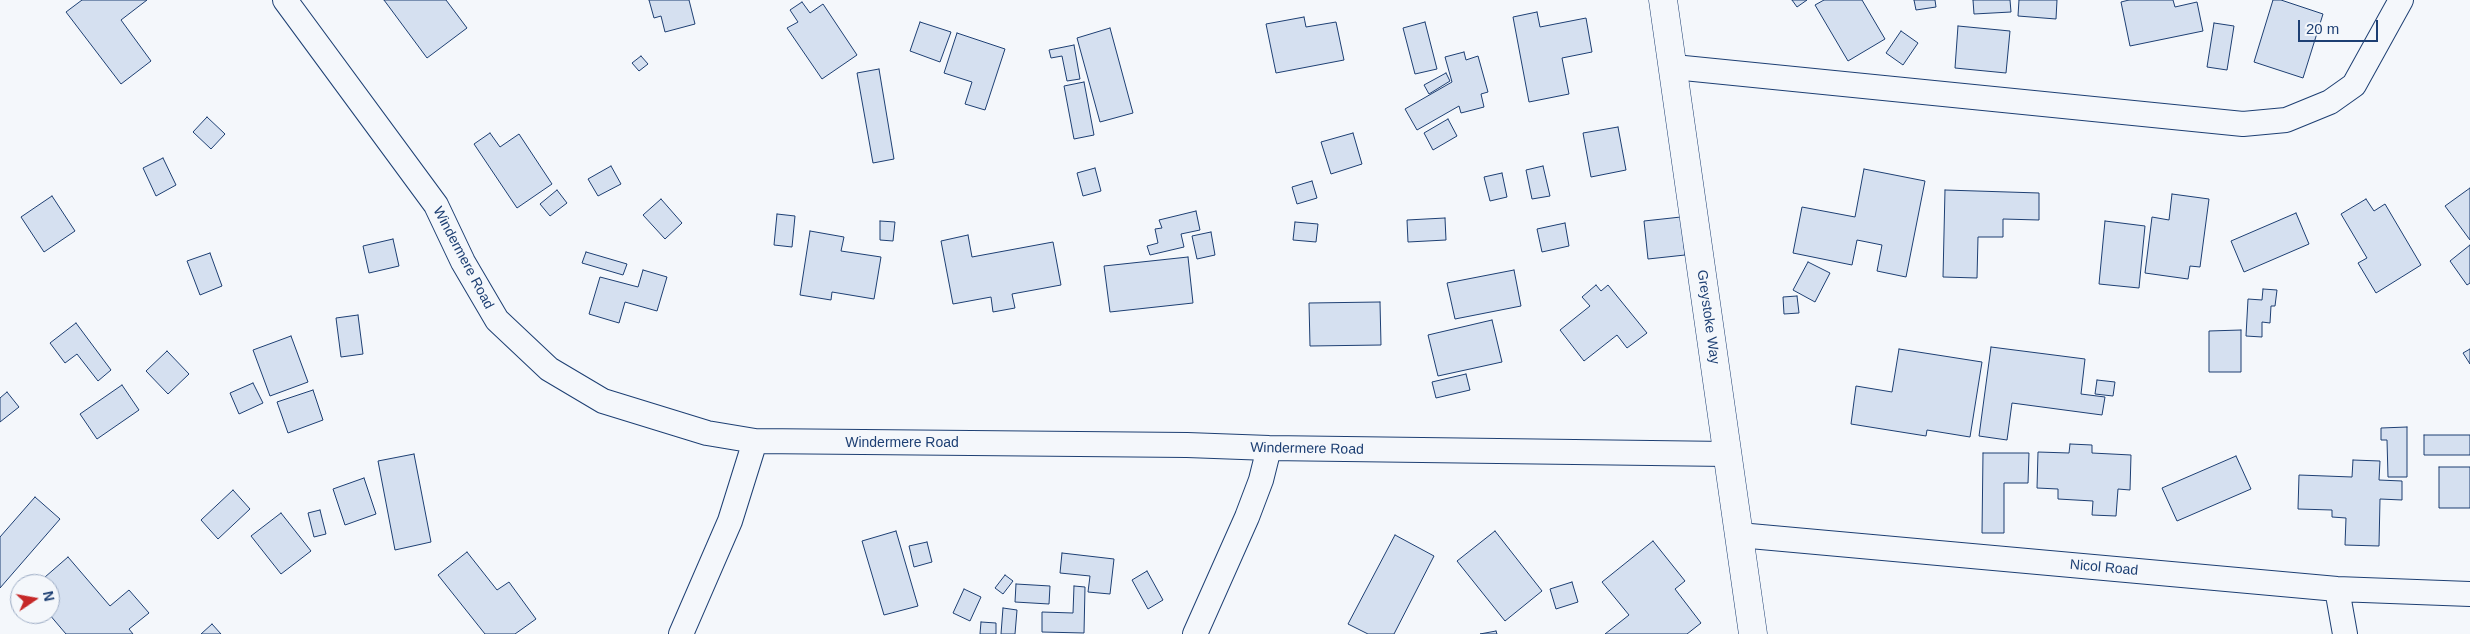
<!DOCTYPE html>
<style>
body{margin:0}
#map{position:relative;width:2470px;height:634px;overflow:hidden;background:#f4f7fb;font-family:Arial,sans-serif}
canvas{display:block}
.north{position:absolute;left:10px;top:574px;width:50px;height:50px;box-sizing:border-box;background:#f4f7fb;border:1px solid #9eadc5;border-radius:50%;rotate:78deg;font-size:14px;font-weight:700;line-height:20px;text-align:center;color:#1d3f73}
.north::after{content:'';display:block;margin:auto;width:18px;height:22px;background:#c62828;clip-path:polygon(50% 0,100% 100%,50% 72%,0 100%)}
.scale{position:absolute;left:2298px;top:20px;width:80px;height:22px;box-sizing:border-box;border:2px solid #1d3f73;border-top:0;padding-left:6px;font-size:15px;line-height:18px;white-space:nowrap;color:#1d3f73;-webkit-text-stroke:4px #f4f7fb;paint-order:stroke}
</style>
<div id="map">
<canvas width="2470" height="634"></canvas>
<div class="north">N</div>
<div class="scale">20 m</div>
</div>
<script>
const g = document.querySelector('canvas').getContext('2d');
g.lineJoin = 'round';
function fill(path, color) { g.fillStyle = color; g.fill(path, 'evenodd'); }
const toPath = rows => new Path2D(rows.map(r => 'M' + r).join(''));
function strokePath(path, color, width, dash) { g.strokeStyle = color; g.lineWidth = width; g.lineCap = dash ? 'butt' : 'round'; g.setLineDash(dash || []); g.stroke(path); }
function write(font, color, halo, rows, align = 'center') {
  g.font = font + ' Arial,sans-serif'; g.lineWidth = 4; g.setLineDash([]); g.textBaseline = 'middle'; g.strokeStyle = halo; g.fillStyle = color; for (const [text, x, y, turn = 0] of rows) {
    g.save(); g.translate(x, y); g.rotate((+turn || 0) * Math.PI / 180); g.textAlign = isNaN(turn) ? turn : align; if (halo) g.strokeText(text, 0, 0); g.fillText(text, 0, 0); g.restore();
  }
}
const building = toPath([
 [82,0,147,0,121,20,151,61,121,84,66,12,82,0],
 [384,0,446,0,467,28,427,58,384,0],
 [649,0,689,0,695,24,665,32,661,16,654,18,649,0],
 [1792,0,1807,0,1797,7,1792,0],
 [1824,0,1862,0,1885,39,1848,61,1815,5,1824,0],
 [1914,0,1935,0,1936,7,1916,10,1914,0],
 [1973,0,2010,0,2011,12,1974,14,1973,0],
 [2019,0,2057,0,2056,19,2018,16,2019,0],
 [2129,0,2173,0,2175,7,2197,2,2203,31,2130,46,2121,2,2129,0],
 [2273,0,2281,0,2323,14,2303,78,2254,62,2273,0],
 [802,2,810,13,823,4,857,55,822,79,787,28,798,22,790,10,802,2],
 [1537,12,1540,27,1586,18,1592,52,1562,58,1569,94,1529,102,1513,17,1537,12],
 [1304,17,1306,27,1336,22,1344,60,1276,73,1266,24,1304,17],
 [920,22,951,32,940,62,910,51,920,22],
 [1425,22,1437,69,1415,74,1403,28,1425,22],
 [2214,23,2234,26,2227,70,2207,67,2214,23],
 [1958,26,2010,31,2006,73,1955,68,1958,26],
 [1110,28,1133,113,1100,122,1077,38,1110,28],
 [1901,31,1918,43,1903,65,1886,53,1901,31],
 [957,33,1005,49,985,110,965,104,972,82,944,73,957,33],
 [1074,45,1080,79,1067,81,1062,56,1051,58,1049,50,1074,45],
 [1464,52,1466,60,1478,56,1488,92,1481,94,1484,107,1461,113,1459,106,1417,130,1405,109,1452,82,1445,57,1464,52],
 [641,56,648,64,639,71,632,63,641,56],
 [879,69,894,159,873,163,857,73,879,69],
 [1446,73,1450,81,1429,94,1424,85,1446,73],
 [1084,82,1094,135,1074,139,1064,86,1084,82],
 [207,117,225,134,211,149,193,132,207,117],
 [1448,119,1457,136,1433,150,1424,133,1448,119],
 [1618,127,1626,170,1591,177,1583,133,1618,127],
 [490,133,500,147,519,134,552,184,517,208,474,144,490,133],
 [1353,133,1362,164,1331,174,1321,142,1353,133],
 [163,158,176,185,156,196,143,168,163,158],
 [611,166,621,184,598,196,588,179,611,166],
 [1543,166,1550,196,1532,199,1526,170,1543,166],
 [1095,168,1101,191,1083,196,1077,173,1095,168],
 [1864,169,1925,181,1906,277,1877,271,1882,245,1857,240,1852,265,1793,253,1802,207,1855,217,1864,169],
 [1502,173,1507,197,1490,201,1484,177,1502,173],
 [1312,181,1317,198,1297,204,1292,187,1312,181],
 [2470,188,2470,240,2445,206,2470,188],
 [557,190,567,203,550,216,540,204,557,190],
 [1945,190,2039,193,2039,220,2003,219,2003,237,1978,237,1977,278,1943,277,1945,190],
 [2172,194,2209,199,2200,267,2190,266,2188,279,2145,273,2152,217,2169,220,2172,194],
 [52,196,75,231,44,252,21,217,52,196],
 [661,199,682,223,665,239,643,215,661,199],
 [2366,199,2374,211,2385,204,2421,265,2376,293,2358,263,2367,258,2341,214,2366,199],
 [1196,211,1200,230,1181,234,1184,247,1150,255,1147,246,1158,243,1155,229,1162,228,1159,220,1196,211],
 [2296,213,2309,244,2244,272,2231,241,2296,213],
 [777,214,795,216,792,247,774,245,777,214],
 [1681,217,1685,255,1648,259,1644,221,1681,217],
 [1445,218,1446,240,1408,242,1407,220,1445,218],
 [880,221,895,222,893,241,880,240,880,221],
 [2105,221,2145,226,2139,288,2099,284,2105,221],
 [1295,222,1318,224,1316,242,1293,240,1295,222],
 [1565,223,1569,246,1542,252,1537,229,1565,223],
 [810,231,844,237,841,251,881,257,874,299,832,292,831,300,800,295,810,231],
 [1211,232,1215,255,1197,259,1192,236,1211,232],
 [968,235,972,257,1053,242,1061,285,1012,294,1015,308,993,312,991,297,953,304,941,241,968,235],
 [393,239,399,266,369,273,363,246,393,239],
 [2470,245,2470,283,2467,285,2450,261,2470,245],
 [586,252,627,264,623,275,582,263,586,252],
 [210,253,222,286,200,295,187,261,210,253],
 [1188,257,1193,303,1110,312,1104,266,1188,257],
 [1808,262,1830,273,1815,302,1793,290,1808,262],
 [643,270,667,277,657,311,625,302,619,323,589,314,600,277,638,287,643,270],
 [1514,270,1521,306,1455,319,1447,283,1514,270],
 [1596,285,1601,291,1608,285,1647,333,1627,348,1617,335,1584,361,1560,330,1590,306,1582,297,1596,285],
 [2263,289,2277,290,2275,306,2271,306,2270,323,2262,322,2262,337,2246,336,2248,299,2262,300,2263,289],
 [1797,296,1799,313,1784,314,1783,297,1797,296],
 [1380,302,1381,345,1310,346,1309,303,1380,302],
 [358,315,363,354,341,357,336,318,358,315],
 [1492,320,1502,362,1438,376,1428,335,1492,320],
 [76,323,111,370,98,381,77,354,65,363,50,343,76,323],
 [2241,330,2241,372,2209,372,2209,331,2241,330],
 [291,336,308,382,270,396,253,350,291,336],
 [1991,347,2085,359,2081,394,2105,397,2102,415,2012,403,2007,440,1979,436,1991,347],
 [1899,349,1982,362,1970,437,1927,430,1926,436,1851,424,1856,386,1892,392,1899,349],
 [2470,349,2470,364,2463,353,2470,349],
 [167,351,189,374,168,394,146,371,167,351],
 [1466,374,1470,390,1436,398,1432,382,1466,374],
 [2097,380,2115,382,2113,396,2095,394,2097,380],
 [253,383,263,403,239,414,230,393,253,383],
 [122,385,139,410,97,439,80,414,122,385],
 [313,390,323,420,288,433,277,402,313,390],
 [7,392,19,407,0,422,0,398,7,392],
 [2407,427,2407,477,2388,477,2387,440,2381,440,2381,428,2407,427],
 [2424,435,2470,435,2470,455,2424,455,2424,435],
 [2070,444,2092,445,2092,453,2131,455,2130,490,2118,489,2116,516,2092,515,2093,501,2058,499,2058,489,2037,488,2038,452,2069,453,2070,444],
 [1983,453,2029,453,2028,483,2004,483,2004,533,1982,533,1983,453],
 [414,454,431,542,395,550,378,461,414,454],
 [2236,456,2251,489,2177,521,2162,488,2236,456],
 [2353,460,2380,461,2379,480,2402,481,2402,500,2380,499,2379,546,2345,545,2346,518,2332,517,2332,510,2298,509,2299,475,2352,477,2353,460],
 [2439,467,2470,467,2470,508,2439,508,2439,467],
 [364,478,376,514,345,525,333,489,364,478],
 [233,490,250,509,218,539,201,520,233,490],
 [35,497,60,519,0,588,0,537,35,497],
 [320,510,326,534,314,537,308,513,320,510],
 [281,513,311,551,281,574,251,536,281,513],
 [896,531,918,606,884,615,862,541,896,531],
 [1495,531,1542,591,1505,621,1457,561,1495,531],
 [1395,535,1434,556,1394,634,1368,634,1348,624,1395,535],
 [1653,541,1685,581,1675,589,1701,623,1687,634,1605,634,1629,615,1602,582,1653,541],
 [927,542,932,562,914,567,909,546,927,542],
 [467,552,497,590,509,582,536,619,515,634,485,634,438,575,467,552],
 [1062,553,1114,559,1110,594,1088,592,1090,576,1060,573,1062,553],
 [68,557,110,606,129,590,149,613,129,629,133,634,66,634,49,614,50,584,37,584,68,557],
 [1147,571,1163,600,1148,609,1132,580,1147,571],
 [1005,575,1013,581,1003,594,995,588,1005,575],
 [1572,582,1578,602,1556,609,1550,589,1572,582],
 [1016,584,1050,586,1049,604,1015,602,1016,584],
 [1074,586,1085,587,1084,633,1042,632,1042,612,1073,613,1074,586],
 [964,589,981,597,970,621,953,613,964,589],
 [1003,608,1017,610,1015,634,1001,634,1003,608],
 [981,622,996,623,996,634,980,634,981,622],
 [212,624,221,634,201,634,212,624],
 [1496,631,1497,634,1480,634,1496,631]
]);
const street = toPath([
 [285,0,436,205,463,262,497,320,549,369,603,401,707,433,755,441,1187,445,1269,448,1727,454],
 [1674,67,2243,124,2286,120,2330,102,2354,85,2401,0],
 [1739,535,2337,589,2470,594],
 [2337,589,2345,634],
 [681,634,730,521,755,441],
 [1195,634,1247,517,1261,480,1269,448]
]);
const secondary = toPath([
 [1663,0,1753,634]
]);
const streetNames = [
 ["Windermere Road",463,258,62],
 ["Greystoke Way",1708,317,82],
 ["Windermere Road",902,443],
 ["Windermere Road",1307,449,1],
 ["Nicol Road",2104,568,5]
];
fill(building, '#d5e0f0');
strokePath(building, '#1d3f73', 1);
strokePath(street, '#1d3f73', 26);
strokePath(secondary, '#1d3f73', 29);
strokePath(street, '#f4f7fb', 24);
strokePath(secondary, '#f4f7fb', 28);
write('14px', '#1d3f73', '#f4f7fb', streetNames);
</script>
